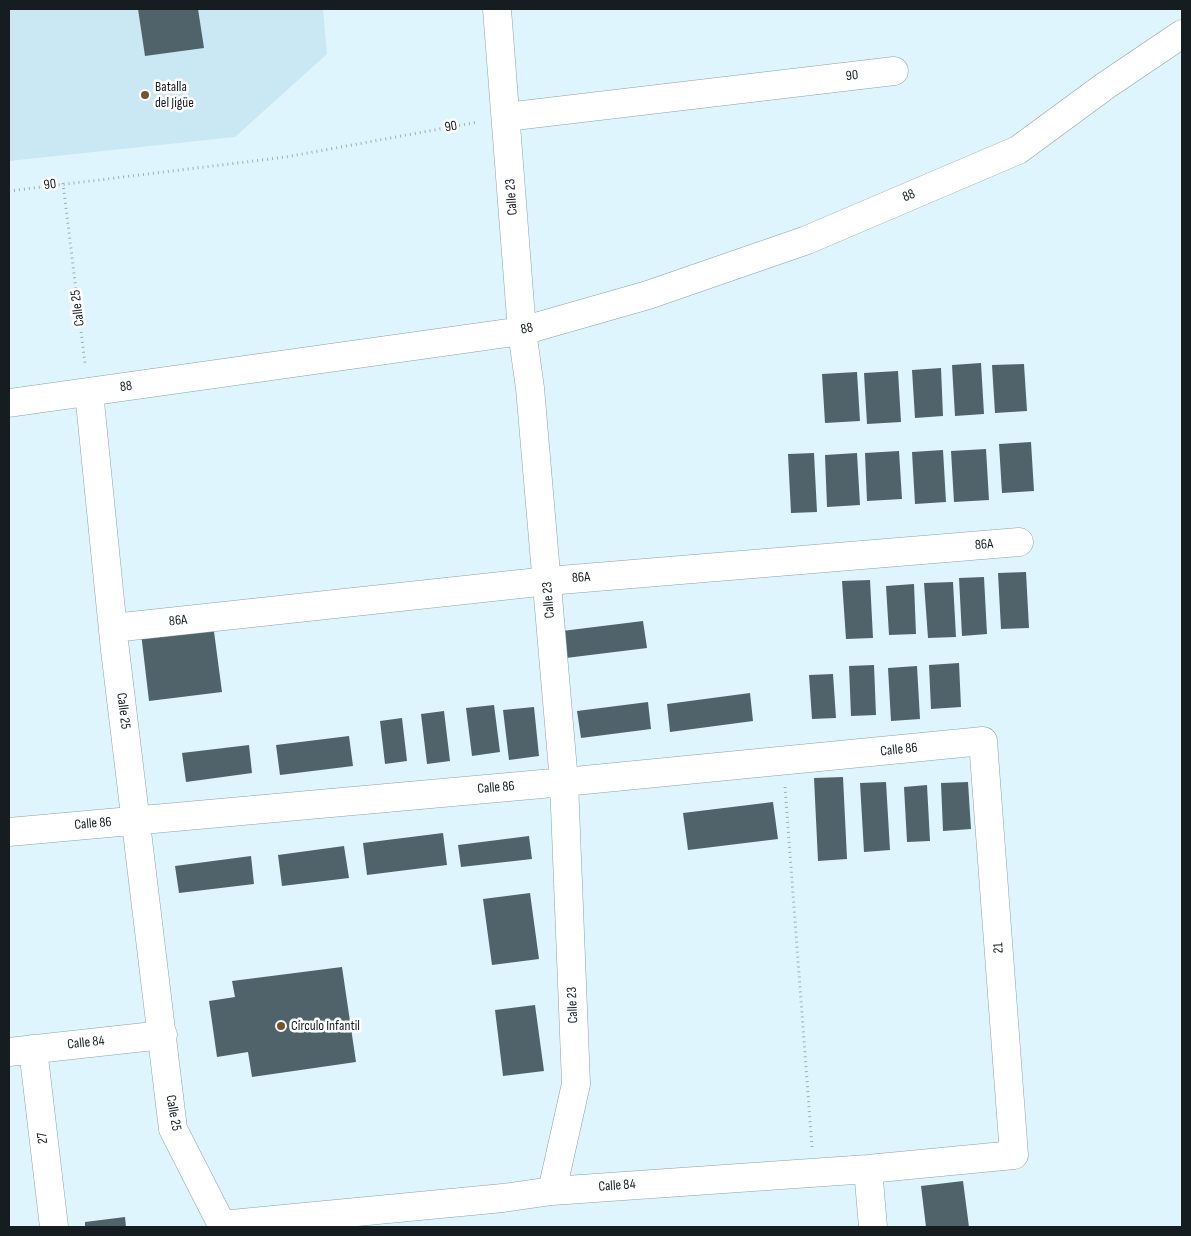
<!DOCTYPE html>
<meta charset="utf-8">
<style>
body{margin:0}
#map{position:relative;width:1191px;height:1236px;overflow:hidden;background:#dff5fe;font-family:"Sofia Sans Condensed",sans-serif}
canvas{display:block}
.frame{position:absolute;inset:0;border:10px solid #151d20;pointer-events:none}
</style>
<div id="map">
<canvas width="1191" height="1236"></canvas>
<div class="frame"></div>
</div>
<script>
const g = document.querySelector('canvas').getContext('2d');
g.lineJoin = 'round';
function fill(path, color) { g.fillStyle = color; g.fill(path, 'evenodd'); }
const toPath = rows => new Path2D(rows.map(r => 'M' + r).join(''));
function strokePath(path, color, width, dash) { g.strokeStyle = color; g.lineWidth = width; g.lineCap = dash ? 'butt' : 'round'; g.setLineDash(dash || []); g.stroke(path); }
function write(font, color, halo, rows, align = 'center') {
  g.font = font + ' "Sofia Sans Condensed",sans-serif'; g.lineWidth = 5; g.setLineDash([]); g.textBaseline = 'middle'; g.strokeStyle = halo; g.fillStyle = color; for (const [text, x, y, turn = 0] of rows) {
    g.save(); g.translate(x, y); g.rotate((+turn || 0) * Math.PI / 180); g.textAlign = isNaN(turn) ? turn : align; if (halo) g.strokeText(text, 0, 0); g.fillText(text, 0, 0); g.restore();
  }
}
const built = toPath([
 [9,9,323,9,327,54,235,137,9,161]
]);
const building = toPath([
 [138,9,198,9,204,48,145,56],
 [981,363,984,414,955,416,952,365],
 [1024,364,1027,411,995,413,992,365],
 [941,368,943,416,915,418,912,370],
 [898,371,901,422,867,424,864,373],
 [857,372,860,421,825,423,822,374],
 [1031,442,1034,491,1002,493,999,444],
 [986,449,989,500,954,502,951,451],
 [943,450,946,502,915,504,912,452],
 [899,451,902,499,867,501,865,453],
 [814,453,817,512,791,513,788,454],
 [857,453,860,505,827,507,825,455],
 [1026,572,1029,628,1001,629,998,573],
 [984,577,987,634,962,636,959,578],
 [870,580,873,638,846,639,842,581],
 [953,582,956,637,928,638,924,583],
 [914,584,916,634,889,635,886,586],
 [643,621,647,648,566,658,562,631],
 [213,624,222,692,149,701,141,633],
 [959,663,961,707,931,709,929,665],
 [874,665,876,715,851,716,849,666],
 [917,666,920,719,891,721,888,668],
 [833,674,836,718,812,719,809,675],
 [750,693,753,721,670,732,667,704],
 [648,702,651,729,581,738,577,711],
 [494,705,500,752,472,756,466,708],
 [534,707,539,756,509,760,503,710],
 [444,711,450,761,427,764,421,714],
 [402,718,407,761,385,764,380,721],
 [349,736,353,766,280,775,276,745],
 [249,745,252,773,186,782,182,753],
 [843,777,847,859,818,861,814,778],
 [886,782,890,850,864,852,860,783],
 [968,782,971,829,943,831,941,783],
 [927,785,930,841,907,842,904,787],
 [773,802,778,839,688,850,683,813],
 [443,833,447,865,367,875,363,843],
 [529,836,532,859,461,867,458,845],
 [344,846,349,878,282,886,278,855],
 [251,856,254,884,179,893,175,866],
 [530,893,539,959,492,965,483,899],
 [342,967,356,1062,252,1077,248,1052,217,1057,209,1001,235,997,232,981],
 [535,1005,544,1071,503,1076,495,1010],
 [963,1181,969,1227,926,1227,921,1186],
 [125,1217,126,1227,85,1227,85,1222]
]);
const path = toPath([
 [63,183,85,364],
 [9,191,286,157,478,122],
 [785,787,812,1147]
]);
const street = toPath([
 [497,9,522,331,530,388,564,782,576,1084,552,1191],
 [506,117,894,71],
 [89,392,115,650,173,1129,223,1227],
 [9,403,522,331,648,295,807,240,1018,150,1105,86,1182,34],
 [113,628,548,581,1019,542],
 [9,832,564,782,983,741,1014,1155,868,1169,552,1191,503,1198,221,1225],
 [33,1049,54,1227],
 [9,1052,163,1035],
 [868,1169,873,1227]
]);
const markers = [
 [145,95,5,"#75552b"],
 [281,1026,5,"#75552b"]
];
const streetNames = [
 ["90",852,76,-7],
 ["90",451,127,-10],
 ["90",50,185,-8],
 ["88",909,196,-23],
 ["Calle 23",512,197,-94],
 ["Calle 25",78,308,-97],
 ["88",527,329,-13],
 ["88",126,387,-8],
 ["86A",984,545,-5],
 ["86A",581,578,-5],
 ["Calle 23",549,600,-95],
 ["86A",178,621,-6],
 ["Calle 25",123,711,83],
 ["Calle 86",899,750,-6],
 ["Calle 86",496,788,-5],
 ["Calle 86",93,824,-5],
 ["21",999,948,-94],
 ["Calle 23",573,1005,-92],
 ["Calle 84",86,1043,-6],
 ["Calle 25",173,1113,80],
 ["27",43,1138,-97],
 ["Calle 84",617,1186,-4]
];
const poiNames = [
 ["Batalla",155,87],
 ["del Jigüe",155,103],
 ["Círculo Infantil",291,1026]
];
fill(built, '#c9e8f3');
fill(building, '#50636a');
strokePath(street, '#8ba0a7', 29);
strokePath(path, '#9daeb5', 3, [1, 4]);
strokePath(street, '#fff', 28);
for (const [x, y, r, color] of markers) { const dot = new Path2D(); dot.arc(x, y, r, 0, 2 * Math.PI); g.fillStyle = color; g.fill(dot); strokePath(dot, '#fff', 2); }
write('14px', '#151d20', '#fff', streetNames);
write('14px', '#151d20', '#fff', poiNames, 'left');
</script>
